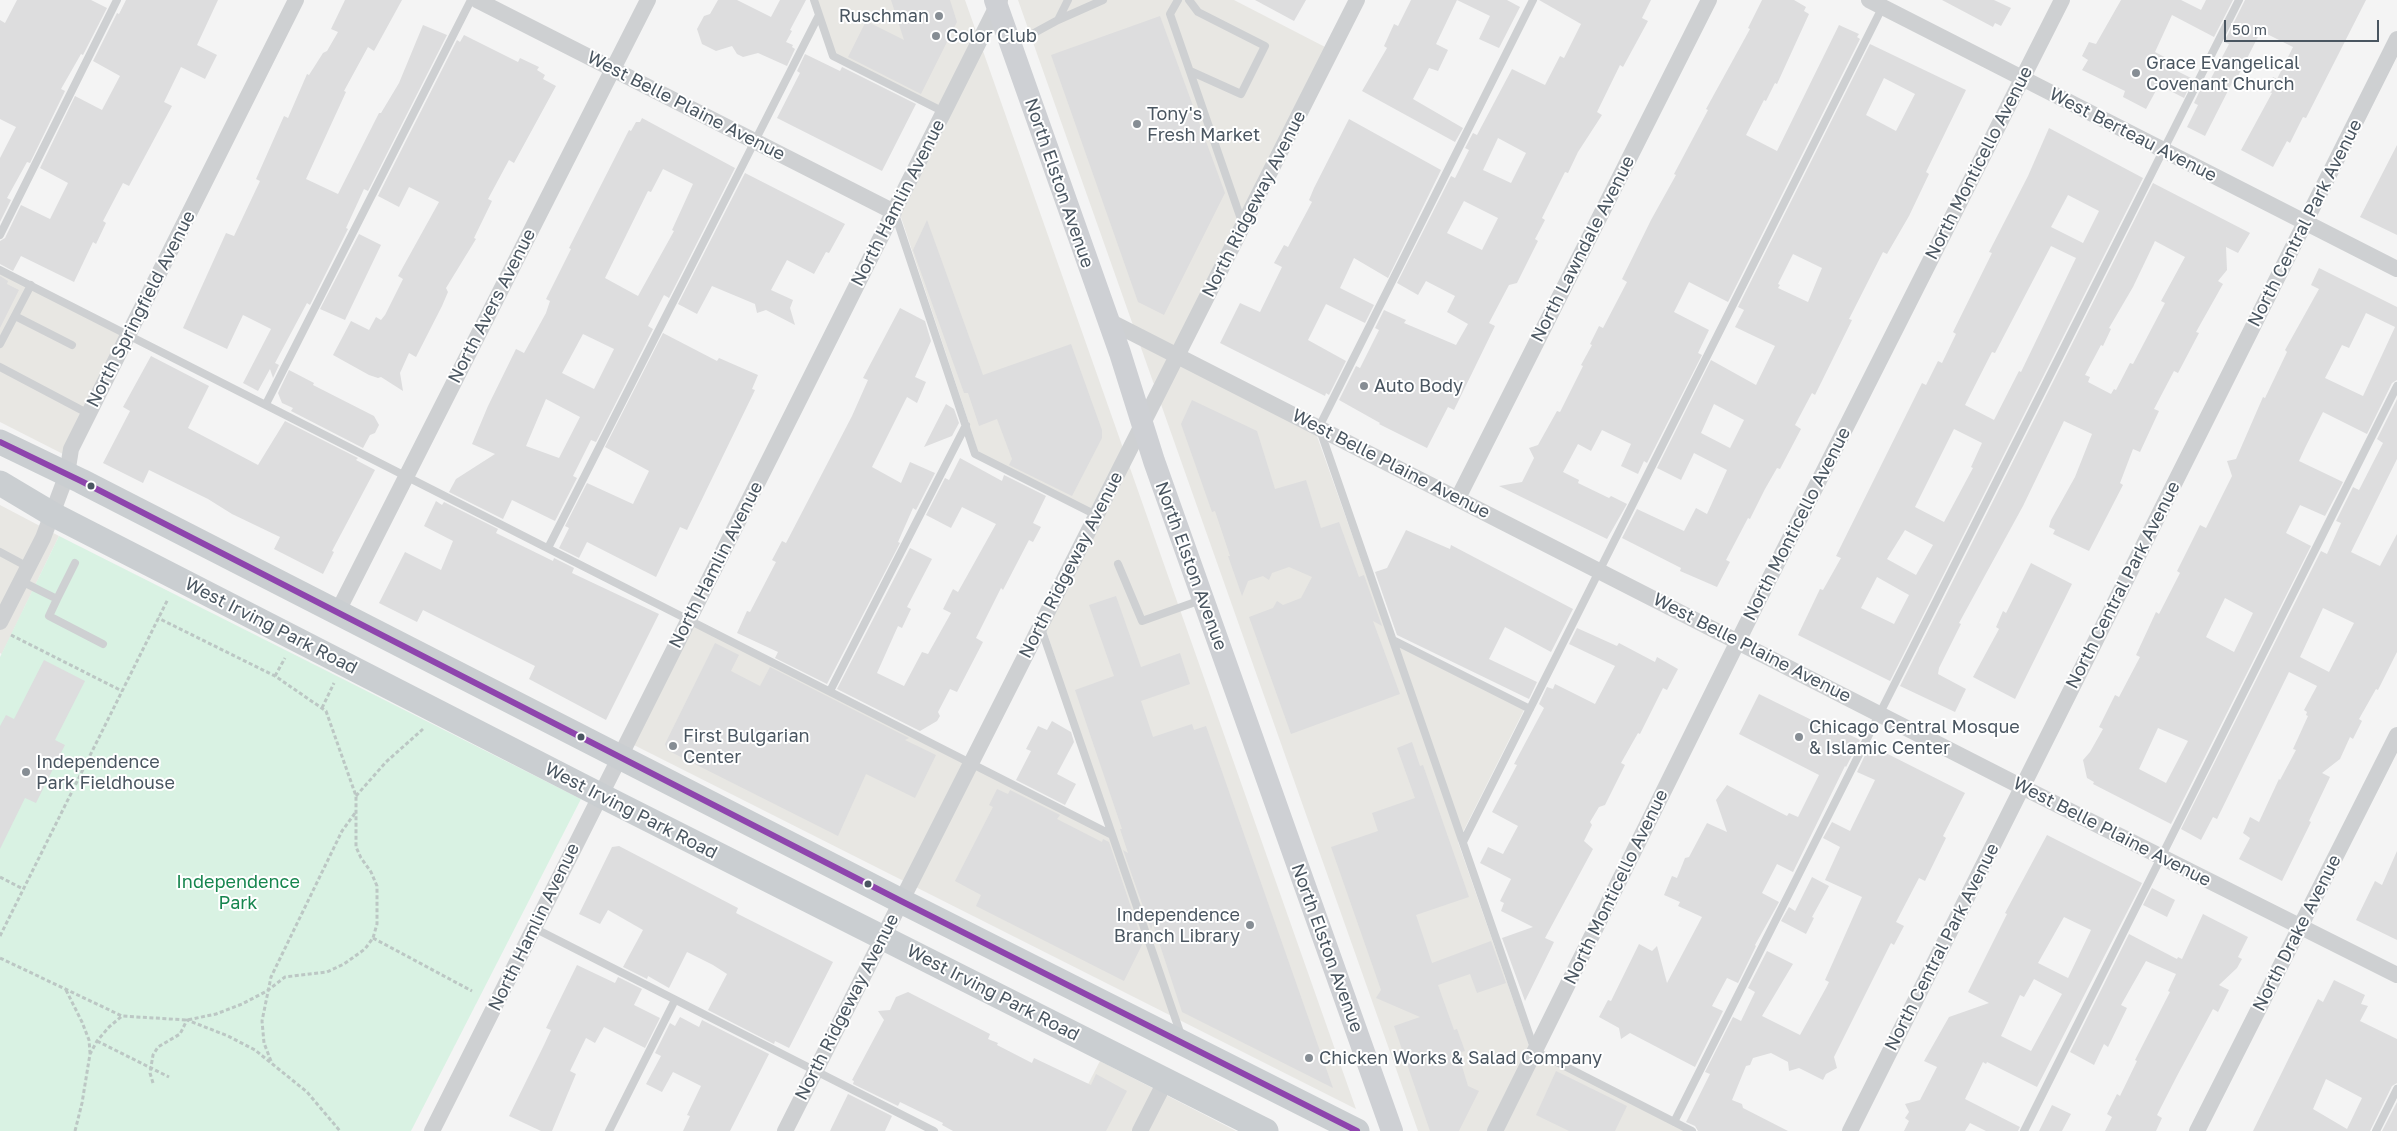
<!DOCTYPE html>
<style>
body{margin:0}
#map{position:relative;width:2397px;height:1131px;overflow:hidden;background:#f4f4f4;font-family:"Golos Text",sans-serif}
canvas{display:block}
.scale{position:absolute;left:2224px;top:20px;width:155px;height:22px;box-sizing:border-box;border:2px solid #4a5661;border-top:0;padding-left:6px;font-size:15px;line-height:18px;white-space:nowrap;color:#4a5661;-webkit-text-stroke:4px #fff;paint-order:stroke}
</style>
<div id="map">
<canvas width="2397" height="1131"></canvas>
<div class="scale">50 m</div>
</div>
<script>
const g = document.querySelector('canvas').getContext('2d');
g.lineJoin = 'round';
function fill(path, color) { g.fillStyle = color; g.fill(path, 'evenodd'); }
const toPath = rows => new Path2D(rows.map(r => 'M' + r).join(''));
function strokePath(path, color, width, dash) { g.strokeStyle = color; g.lineWidth = width; g.lineCap = dash ? 'butt' : 'round'; g.setLineDash(dash || []); g.stroke(path); }
function write(font, color, halo, rows, align = 'center') {
  g.font = font + ' "Golos Text",sans-serif'; g.lineWidth = 4; g.setLineDash([]); g.textBaseline = 'middle'; g.strokeStyle = halo; g.fillStyle = color; for (const [text, x, y, turn = 0] of rows) {
    g.save(); g.translate(x, y); g.rotate((+turn || 0) * Math.PI / 180); g.textAlign = isNaN(turn) ? turn : align; if (halo) g.strokeText(text, 0, 0); g.fillText(text, 0, 0); g.restore();
  }
}
const commercial = toPath([
 [817,0,965,0,1356,1109,630,743,691,622,1115,840,1044,624,1099,513,979,454,899,211,948,111,835,55],
 [1018,0,1234,0,1327,48,1172,354,1314,428,1389,638,1525,708,1458,842,1531,1051,1688,1131,1418,1131],
 [0,272,123,334,63,454,0,422],
 [0,505,59,536,2,654,0,653],
 [1100,1061,1236,1131,1064,1131]
]);
const green = toPath([
 [59,536,581,799,411,1131,0,1131,0,657]
]);
const building = toPath([
 [17,0,91,0,107,8,83,55,81,54,61,89,65,91,30,163,27,162,7,198,11,200,0,222,0,158,16,127,0,119,0,20,5,23],
 [126,0,218,0,197,45,217,55,205,79,181,67,164,102,172,106,129,186,123,183,103,221,106,223,96,244,93,242,74,282,21,256,13,271,0,264,0,241,5,238,21,205,50,219,68,183,40,168,75,96,102,110,120,76,93,61,117,13,119,14],
 [345,0,402,0,374,51,368,47,344,91,346,92,306,179,338,194,379,113,381,113,399,83,423,25,447,35,368,191,364,189,346,228,348,229,310,305,307,303,275,363,279,365,273,378,270,369,258,391,243,383,271,329,243,315,227,349,183,328,226,233,234,236,260,181,256,179,284,116,288,118,307,74,309,75,323,53,327,51,338,32,331,29],
 [718,0,737,0,771,17,780,0,806,0,790,30,792,31,786,42,793,45,792,47,795,49,787,66,758,53,743,57,737,54,732,46,716,51,702,44,697,29,704,16,710,14],
 [891,0,950,0,957,22,921,94,848,57,866,21,904,40],
 [1255,0,1306,0,1294,21],
 [1411,0,1507,0,1520,7,1499,48,1479,39,1490,16,1457,0,1436,44,1448,50,1438,71,1429,68,1413,99,1463,128,1455,142,1362,91,1387,48,1384,46,1394,24,1398,26],
 [1539,0,1651,0,1642,18,1648,21,1623,67,1620,65,1597,112,1602,115,1578,152,1568,173,1565,172,1542,218,1545,220,1535,239,1538,241,1517,283,1509,285,1489,323,1495,326,1454,410,1448,407,1427,448,1379,424,1380,423,1339,400,1356,366,1360,368,1379,330,1375,328,1384,310,1406,320,1404,323,1456,345,1468,324,1447,312,1455,296,1426,281,1418,295,1397,283,1451,176,1455,178,1469,150,1465,148,1473,133,1477,135,1512,69,1545,85,1560,56,1564,58,1581,24],
 [1498,138,1526,153,1511,183,1483,170],
 [1464,201,1498,218,1482,250,1447,233],
 [1762,0,1794,0,1806,7,1804,11,1809,14,1777,84,1775,83,1766,101,1764,100,1746,135,1777,151,1839,25,1859,34,1857,37,1860,39,1728,302,1689,282,1674,312,1709,330,1698,353,1702,355,1647,463,1644,461,1638,474,1621,466,1631,444,1602,430,1591,451,1578,444,1563,472,1579,480,1578,483,1609,498,1611,496,1627,504,1607,539,1499,486,1522,482,1534,458,1529,448,1538,445,1557,411,1560,412,1583,366,1581,365,1592,345,1590,344,1599,326,1603,328,1627,282,1622,279,1651,220,1676,175,1674,174,1708,110,1706,109,1750,29,1748,28],
 [1942,0,1994,0,2011,8,2001,26,1995,23,1993,27],
 [2121,0,2181,0,2201,10,2206,0,2233,0,2214,37,2172,15,2155,52,2170,60,2167,66,2193,79,2184,98,2159,85,2146,109,2123,97,2125,91,2082,70,2088,60,2082,56,2089,42,2096,44],
 [2245,0,2366,0,2306,118,2303,117,2290,143,2287,141,2273,167,2241,150,2272,93,2267,91,2273,77,2277,79,2293,47,2261,31,2237,78,2235,77,2205,136,2187,127,2198,105,2194,103,2203,84,2207,86,2229,44,2224,42],
 [1160,16,1225,193,1164,315,1138,302,1051,55],
 [464,35,518,62,520,58,539,67,537,70,545,75,543,79,556,86,514,163,509,160,488,199,492,201,474,238,476,239,446,288,448,292,442,306,416,357,409,353,400,373,403,391,381,377,378,378,369,375,333,355,351,321,369,330,376,317,381,320,385,315,403,279,398,276,439,202,409,187,399,207,378,196,457,40,460,42],
 [1870,44,1966,90,1926,172,1929,174,1909,216,1887,254,1883,252,1849,319,1852,320,1815,395,1812,393,1795,425,1801,429,1780,469,1777,468,1765,489,1750,519,1748,518,1726,560,1730,562,1717,587,1680,571,1681,568,1622,538,1637,509,1684,531,1696,508,1707,514,1727,470,1694,453,1681,480,1657,468,1711,360,1756,385,1775,346,1735,327,1744,310,1738,307],
 [1884,78,1915,94,1896,131,1866,115],
 [1793,254,1822,268,1808,302,1778,288,1780,285,1778,284],
 [1714,404,1744,420,1730,448,1701,433],
 [805,54,840,71,842,67,916,104,882,171,777,118,800,73,797,71],
 [642,118,735,168,669,298,664,295,648,326,653,329,596,442,591,440,573,476,577,478,555,521,512,500,503,519,449,492,456,479,495,454,472,444,488,406,516,349,524,353,546,313,550,301,546,299,571,249,569,248,629,130,631,131,636,122,640,122],
 [663,169,693,184,672,230,674,231,638,296,605,278,648,191,651,192],
 [583,334,614,349,594,389,562,373],
 [546,399,580,417,559,458,526,446],
 [1349,119,1441,170,1388,278,1354,258,1340,288,1374,305,1365,323,1326,304,1308,340,1346,361,1329,395,1326,393,1325,396,1220,343,1240,303,1260,312,1282,267,1274,263,1284,245,1288,247,1312,202,1309,200,1314,188],
 [2049,128,2143,178,1890,681,1798,635,1820,589,1823,590,1841,558,1836,556,1922,383,1926,385,1938,361,1942,363,1956,334,1953,332,1992,253,1989,252,2028,176],
 [2068,195,2099,211,2083,243,2051,227],
 [2051,246,2076,258,2021,372,2019,371,1994,420,1965,405,1992,352,1995,353],
 [1954,429,1982,443,1971,467,1973,468,1944,522,1915,507],
 [1905,530,1933,545,1916,575,1887,559],
 [1877,577,1909,595,1894,624,1861,608],
 [2397,145,2397,235,2360,217],
 [745,173,845,224,829,253,826,252,814,274,787,260,771,290,793,300,790,308,795,325,766,310,757,313,755,304,712,286,697,314,678,304],
 [2153,183,2250,233,2238,253,2226,247,2227,270,2218,281,2223,284,2196,332,2199,333,2178,373,2174,371,2154,409,2159,411,2140,452,2133,449,2120,483,2123,485,2089,551,2053,534,2055,530,2049,527,2051,520,2075,477,2092,434,2064,421,2023,506,1959,623,1961,624,1939,668,1938,674,1966,689,1955,712,1900,686],
 [2155,241,2185,257,2161,301,2165,303,2133,364,2130,363,2116,390,2114,389,2111,394,2088,382,2090,377,2085,375,2101,345,2103,346,2111,329,2109,328,2133,287],
 [927,220,983,375,1071,344,1102,430,1102,438,1072,496,1009,465,1012,459,997,419,979,426,968,393,964,393,913,250],
 [359,234,381,245,345,320,320,309],
 [2319,268,2397,307,2397,380,2392,383,2367,434,2323,412,2305,448,2299,461,2343,482,2325,516,2300,505,2286,533,2311,546,2171,824,2093,784,2094,782,2087,778,2083,760,2090,752,2103,729,2099,727,2115,695,2119,697,2140,657,2136,655,2156,612,2159,614,2180,573,2177,571,2200,525,2206,528,2232,476,2227,461,2236,459,2263,397,2265,398,2287,352,2285,350,2319,289,2311,285],
 [2366,313,2395,327,2363,396,2325,378,2342,345,2349,348],
 [2225,598,2253,613,2234,652,2206,637],
 [2158,728,2188,741,2166,783,2139,769],
 [0,276,8,281,7,284,19,290,0,328],
 [900,308,925,321,931,341,915,377,926,382,917,403,907,397,872,467,901,483,910,462,935,473,916,510,913,508,898,542,900,543,827,684,775,658,778,652,737,633,747,611,750,612,776,562,772,560,782,541,786,543,852,416,868,380,863,378],
 [663,333,717,361,719,358,758,375,752,389,755,390,687,530,680,527,656,577,587,542,579,558,559,548,569,528,565,526,587,483,633,504,649,471,605,447],
 [151,356,209,386,188,428,258,465,285,421,358,458,356,460,375,470,332,551,334,552,323,574,274,549,280,537,232,514,208,499,149,470,143,483,103,463,130,411,123,407],
 [289,370,314,383,313,385,374,416,379,425,375,433,370,435,363,448,291,411,293,408,282,403,278,393],
 [2397,399,2397,459,2351,552,2380,566,2397,534,2397,652,2378,690,2376,689,2359,719,2362,721,2353,739,2350,737,2340,759,2322,773,2330,777,2309,821,2311,822,2282,881,2239,859,2250,838,2243,833,2250,817,2259,822,2279,779,2280,780,2296,750,2293,749,2308,716,2306,715,2307,712,2304,710,2317,686,2289,672,2217,819,2213,817,2201,840,2181,829,2321,551,2327,554,2341,523,2336,521,2353,487,2359,490,2383,443,2377,439],
 [2323,608,2354,623,2329,672,2300,657],
 [1192,400,1257,431,1275,489,1306,480,1321,528,1339,522,1359,577,1364,575,1382,626,1373,621,1400,694,1291,734,1249,617,1273,608,1277,601,1283,605,1301,598,1312,577,1289,567,1272,573,1269,580,1263,576,1248,581,1242,596,1228,556,1230,556,1215,511,1212,512,1181,424],
 [946,404,954,409,959,423,952,436,924,447],
 [960,458,1002,481,1004,475,1046,496,1033,523,1041,527,1033,542,1029,540,1003,590,1001,588,976,638,983,642,957,692,950,689,938,712,940,716,937,721,920,731,837,689,910,548,932,559,907,607,911,609,902,628,898,626,877,673,904,686,922,652,928,654,951,613,943,609,953,589,958,592,996,524,962,507,951,528,926,515,945,478,949,480],
 [436,501,442,505,444,502,498,529,496,533,553,561,554,558,574,568,572,573,659,614,606,720,529,679,535,666,423,610,417,622,379,603,405,552,441,570,453,541,424,526],
 [1406,530,1450,549,1451,545,1573,609,1551,652,1505,627,1489,659,1537,682,1529,699,1397,635,1375,572,1387,568],
 [2031,563,2072,584,2015,699,1973,677,1999,629,1996,627,2003,611,2006,613],
 [1116,596,1141,667,1180,653,1190,684,1141,701,1153,737,1192,724,1194,730,1206,726,1333,1088,1182,1012,1153,924,1151,929,1123,850,1128,853,1120,829,1122,829,1075,690,1114,676,1089,605],
 [1577,628,1617,646,1619,643,1655,662,1657,657,1678,669,1667,690,1663,688,1640,734,1638,733,1621,763,1625,765,1605,805,1599,807,1590,822,1592,825,1584,841,1593,849,1545,938,1554,942,1525,1001,1502,938,1533,927,1501,911,1504,903,1500,901,1511,879,1480,863,1488,847,1503,854,1518,826,1492,812,1517,765,1514,764,1544,708,1539,704,1547,687,1553,689,1555,684,1595,704,1615,666,1569,644],
 [715,643,739,655,731,671,760,686,770,667,909,738,905,740,936,755,915,798,866,774,838,836,667,750,665,744],
 [44,660,85,681,55,740,65,745,36,803,25,798,0,849,0,726,6,715,14,719],
 [1759,694,1832,730,1834,727,1860,740,1846,767,1845,766,1793,872,1777,864,1762,893,1779,902,1755,945,1756,946,1738,983,1727,978,1712,1006,1723,1011,1695,1067,1630,1033,1621,1039,1619,1028,1599,1017,1608,1000,1611,1001,1639,944,1652,951,1657,946,1667,983,1702,917,1678,906,1680,902,1664,895,1672,876,1677,878,1685,858,1689,857,1707,823,1727,832,1716,800,1727,785,1787,816,1789,813,1798,817,1819,775,1739,734],
 [1052,721,1071,732,1074,742,1057,774,1076,784,1065,805,1016,780,1031,751,1026,749,1038,726,1047,730],
 [1412,742,1420,766,1423,765,1469,897,1416,915,1432,963,1491,941,1506,983,1477,993,1470,974,1438,985,1454,1030,1457,1029,1465,1051,1458,1053,1468,1086,1479,1091,1459,1131,1430,1131,1394,1026,1420,1017,1376,998,1381,990,1331,847,1378,831,1372,813,1415,798,1397,748],
 [1870,745,1965,793,1943,836,1946,838,1925,881,1919,878,1896,922,1904,926,1894,945,1891,943,1834,1057,1837,1068,1826,1074,1823,1080,1799,1068,1789,1071,1788,1062,1771,1053,1753,1058,1750,1065,1746,1066,1732,1100,1742,1104,1743,1108,1788,1131,1698,1131,1695,1126,1686,1122,1710,1074,1705,1072,1733,1017,1741,1021,1755,992,1748,988,1767,951,1793,964,1762,1016,1800,1035,1826,988,1829,982,1825,980,1862,897,1825,880,1840,847,1823,838,1832,822,1850,831,1875,780,1857,772],
 [997,789,1008,794,1010,790,1060,815,1057,819,1102,842,1103,839,1109,842,1143,943,1124,981,976,906,981,895,955,881,993,807,989,805],
 [2047,835,2142,883,2037,1087,1987,1062,1986,1064,1983,1062,1965,1099,2020,1127,2018,1131,1986,1131,1970,1123,1965,1131,1904,1131,1909,1121,1905,1118,1909,1112,1905,1104,1920,1100,1937,1067,1924,1061,1949,1017,1989,1003,1968,992,2007,914,2005,913],
 [2064,917,2091,930,2068,978,2038,963],
 [2034,979,2062,994,2031,1051,2001,1036,2020,995,2024,997],
 [619,846,738,908,736,913,833,962,789,1048,775,1041,774,1044,708,1010,727,974,713,965,687,952,669,988,648,976,647,979,623,967,643,930,608,910,600,924,579,914,612,847],
 [2397,851,2397,940,2356,920,2375,881,2382,885],
 [1812,877,1829,886,1812,917,1814,918,1806,934,1781,921,1789,907,1795,911],
 [2152,888,2175,900,2167,917,2143,905],
 [2203,914,2248,937,2238,957,2242,959,2237,968,2219,985,2229,990,2218,1012,2213,1009,2178,1074,2157,1115,2162,1118,2156,1131,2105,1131,2112,1117,2107,1114,2117,1094,2120,1096,2137,1061,2135,1060,2170,992,2168,991,2176,974,2146,961,2121,1005,2127,1008,2108,1047,2104,1044,2094,1065,2070,1052,2129,934,2177,959,2178,957,2182,959],
 [577,965,615,983,618,977,642,989,634,1005,660,1018,645,1048,604,1027,595,1043,586,1038,570,1071,576,1074,552,1131,541,1131,509,1116,544,1045,551,1030,546,1028],
 [2334,980,2365,995,2361,1004,2368,1006,2360,1021,2397,1039,2397,1083,2392,1086,2370,1131,2253,1131,2318,999,2323,1002],
 [2326,1079,2362,1098,2347,1129,2313,1109],
 [908,992,990,1034,988,1039,998,1043,997,1045,1032,1063,1034,1058,1091,1085,1096,1074,1127,1091,1106,1131,953,1131,942,1125,943,1123,900,1102,898,1106,853,1084,854,1081,852,1080,884,1020,878,1011,890,1010,896,997],
 [680,1017,699,1027,702,1020,769,1054,730,1131,683,1131,690,1116,687,1115,701,1086,673,1072,662,1092,646,1084,661,1056,655,1053,670,1023,675,1026],
 [1556,1071,1627,1106,1615,1131,1569,1131,1536,1115],
 [848,1094,892,1116,885,1131,830,1131],
 [2397,1102,2397,1131,2382,1131],
 [2052,1105,2071,1114,2062,1131,2039,1131]
]);
const path = toPath([
 [11,635,122,691],
 [275,676,285,658],
 [322,708,334,683],
 [356,796,386,762,423,729],
 [0,877,23,889],
 [0,936,168,599],
 [373,938,472,991],
 [0,958,122,1016,187,1020,216,1014,242,1004,267,991,285,977,327,972,344,964,365,949,373,938,377,924,377,886,371,872,361,858,356,847,356,796,326,711,275,676,158,618],
 [66,990,82,1022,89,1040,90,1053],
 [97,1041,169,1077],
 [271,1061,264,1043,262,1021,271,977,342,831,355,813],
 [153,1083,150,1073,153,1055,158,1047,180,1034,187,1020,228,1036,255,1050,307,1092,340,1131],
 [75,1131,82,1103,90,1054,97,1041,109,1027,122,1016]
]);
const service = toPath([
 [814,0,833,56,944,112],
 [1178,0,1170,14,1242,222],
 [1189,0,1198,12,1265,46,1241,94,1190,71],
 [1533,0,1319,427,1535,1051,1692,1131],
 [1058,20,1068,0],
 [1012,45,1058,20,1103,0],
 [895,214,975,454,1096,515],
 [0,235,117,0],
 [0,270,1112,835],
 [15,316,72,345],
 [0,344,31,285],
 [0,367,89,414],
 [266,404,471,0],
 [548,548,819,15],
 [0,552,28,567],
 [1118,564,1142,621,1201,600],
 [21,581,57,599,75,563],
 [57,599,49,616,103,644],
 [1041,628,1181,1035],
 [1393,640,1530,709],
 [830,691,966,425],
 [1463,842,1883,6],
 [534,928,934,1131],
 [1674,1122,2239,0],
 [609,1131,675,1000],
 [2024,1131,2397,386],
 [2376,1131,2397,1089]
]);
const minor = toPath([
 [477,0,894,212],
 [1869,0,2397,269],
 [1107,320,2022,787,2397,975],
 [1458,498,1709,0],
 [337,613,648,0],
 [0,622,43,538,67,474,71,449,296,0],
 [432,1131,1000,0],
 [785,1131,1357,0],
 [1140,1131,1166,1080],
 [1495,1131,1751,615,2062,0],
 [1850,1131,2397,39],
 [2197,1131,2397,735]
]);
const secondary = toPath([
 [995,0,1120,353,1154,461,1392,1131]
]);
const primary = toPath([
 [0,442,81,481,901,901,1357,1131],
 [0,483,52,514,600,795,1266,1131]
]);
const bus1 = toPath([
 [0,442,81,481,901,901,1357,1131]
]);
const markers = [
 [939,16,5,"#868d94"],
 [936,36,5,"#868d94"],
 [2136,73,5,"#868d94"],
 [1137,124,5,"#868d94"],
 [1364,386,5,"#868d94"],
 [91,486,4.5,"#4a5661"],
 [581,737,4.5,"#4a5661"],
 [1799,737,5,"#868d94"],
 [673,746,5,"#868d94"],
 [26,772,5,"#868d94"],
 [868,884,4.5,"#4a5661"],
 [1250,925,5,"#868d94"],
 [1309,1058,5,"#868d94"]
];
const poiNames = [
 ["Ruschman",929,16,"right"],
 ["Color Club",946,36],
 ["Grace Evangelical",2146,63],
 ["Covenant Church",2146,84],
 ["Tony's",1147,114],
 ["Fresh Market",1147,135],
 ["Auto Body",1374,386],
 ["Chicago Central Mosque",1809,727],
 ["& Islamic Center",1809,748],
 ["First Bulgarian",683,736],
 ["Center",683,757],
 ["Independence",36,762],
 ["Park Fieldhouse",36,783],
 ["Independence",1240,915,"right"],
 ["Branch Library",1240,936,"right"],
 ["Chicken Works & Salad Company",1319,1058]
];
const streetNames = [
 ["West Belle Plaine Avenue",686,106,27],
 ["West Berteau Avenue",2133,135,27],
 ["North Monticello Avenue",1979,163,-63],
 ["North Elston Avenue",1059,183,71],
 ["North Hamlin Avenue",898,203,-63],
 ["North Ridgeway Avenue",1254,204,-63],
 ["North Central Park Avenue",2305,223,-63],
 ["North Lawndale Avenue",1583,249,-63],
 ["North Avers Avenue",492,306,-63],
 ["North Springfield Avenue",141,309,-63],
 ["West Belle Plaine Avenue",1391,464,27],
 ["North Monticello Avenue",1797,524,-63],
 ["North Hamlin Avenue",716,565,-63],
 ["North Ridgeway Avenue",1071,565,-63],
 ["North Elston Avenue",1191,566,70],
 ["North Central Park Avenue",2123,585,-63],
 ["West Irving Park Road",271,626,27],
 ["West Belle Plaine Avenue",1752,648,27],
 ["West Irving Park Road",631,811,27],
 ["West Belle Plaine Avenue",2112,832,27],
 ["North Monticello Avenue",1616,887,-64],
 ["North Hamlin Avenue",534,927,-64],
 ["North Drake Avenue",2297,933,-63],
 ["North Central Park Avenue",1942,947,-63],
 ["North Elston Avenue",1327,948,70],
 ["West Irving Park Road",993,993,27],
 ["North Ridgeway Avenue",847,1007,-63]
];
const parkNames = [
 ["Independence",238,882],
 ["Park",238,903]
];
fill(commercial, '#e8e7e3');
fill(green, '#d9f2e3');
fill(building, '#ddddde');
strokePath(path, '#bcc7c4', 3, [4, 2.5]);
strokePath(service, '#ced0d2', 8);
strokePath(minor, '#ced0d2', 16);
strokePath(secondary, '#ced0d4', 22);
strokePath(primary, '#caced1', 25);
strokePath(bus1, '#8e44ad', 6);
for (const [x, y, r, color] of markers) { const dot = new Path2D(); dot.arc(x, y, r, 0, 2 * Math.PI); g.fillStyle = color; g.fill(dot); strokePath(dot, '#fff', 2); }
write('18px', '#4a5661', '#fff', poiNames, 'left');
write('18px', '#4a5661', '#fff', streetNames);
write('18px', '#17864f', '#fff', parkNames);
</script>
